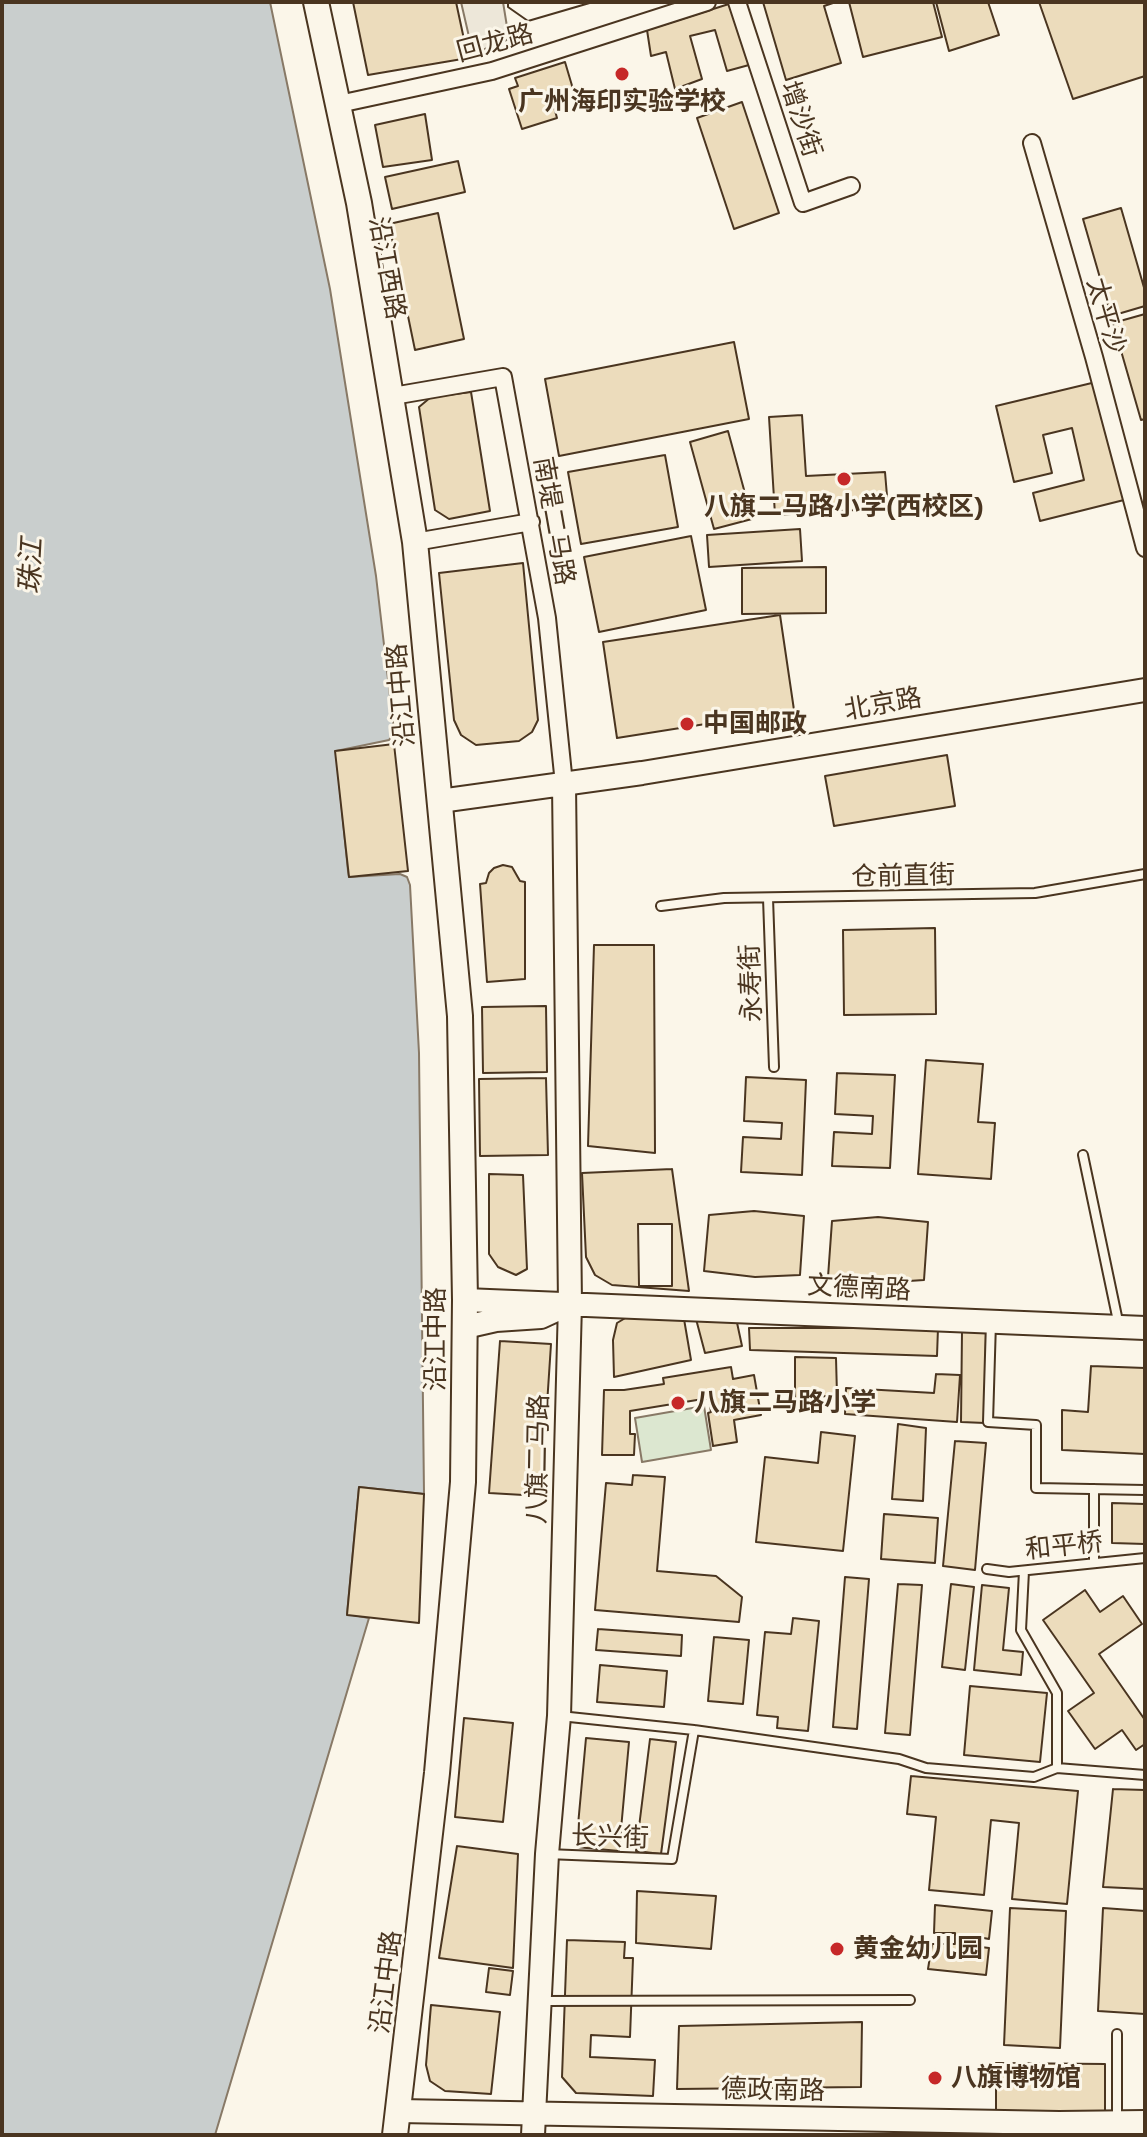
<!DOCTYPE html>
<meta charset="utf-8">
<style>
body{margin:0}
#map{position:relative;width:1147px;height:2137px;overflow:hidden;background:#fbf6e9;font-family:"Golos Text",sans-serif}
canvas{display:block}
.frame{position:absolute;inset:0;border:4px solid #4a3520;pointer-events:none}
</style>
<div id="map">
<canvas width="1147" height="2137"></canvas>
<div class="frame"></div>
</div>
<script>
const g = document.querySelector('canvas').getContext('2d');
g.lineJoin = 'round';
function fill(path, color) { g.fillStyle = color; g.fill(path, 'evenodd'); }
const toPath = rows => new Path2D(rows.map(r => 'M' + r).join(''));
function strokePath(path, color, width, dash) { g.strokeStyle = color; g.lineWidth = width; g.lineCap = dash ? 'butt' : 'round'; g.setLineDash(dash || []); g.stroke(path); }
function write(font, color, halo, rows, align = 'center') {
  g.font = font + ' "Golos Text","Noto Sans SC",sans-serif'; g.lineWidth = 6; g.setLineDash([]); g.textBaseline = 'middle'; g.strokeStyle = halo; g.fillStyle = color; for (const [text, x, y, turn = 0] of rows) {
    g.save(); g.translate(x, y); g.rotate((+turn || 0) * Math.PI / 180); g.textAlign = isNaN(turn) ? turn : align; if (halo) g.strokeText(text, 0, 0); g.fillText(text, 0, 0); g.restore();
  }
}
const green = toPath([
 [704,1406,711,1450,642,1462,635,1418,704,1406]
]);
const parking = toPath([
 [461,2,503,2,509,39,473,54,461,2]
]);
const water = toPath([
 [2,2,270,2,330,289,376,576,393,722,394,732,389,740,336,751,348,871,349,877,400,874,407,877,410,885,419,1053,424,1494,359,1487,347,1614,369,1618,215,2135,2,2135,2,2]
]);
const building = toPath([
 [353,2,456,2,468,58,368,75,353,2],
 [508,2,593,2,528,21,508,7,508,2],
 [508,2,593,2,528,21,508,7,508,2],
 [763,2,836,2,824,6,841,63,786,80,763,2],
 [849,2,933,2,942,37,863,57,849,2],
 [936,2,988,2,999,35,949,51,936,2],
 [1039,2,1145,2,1145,76,1073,99,1039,2],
 [732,3,749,65,727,71,715,30,690,36,702,79,675,89,666,52,651,56,647,30,732,3],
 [565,62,573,89,551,96,557,118,522,129,509,89,518,86,515,78,565,62],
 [742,102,779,213,734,229,697,118,742,102],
 [425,114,432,160,383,167,375,125,425,114],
 [458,161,465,192,392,209,385,177,458,161],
 [1121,208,1145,291,1145,306,1111,316,1083,219,1121,208],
 [438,213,464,339,415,350,389,224,438,213],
 [1145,314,1145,419,1141,420,1113,323,1145,314],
 [734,342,749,419,559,456,545,379,734,342],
 [1096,382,1124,500,1040,521,1033,493,1084,480,1072,428,1043,435,1052,473,1014,482,996,406,1096,382],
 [471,392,490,511,449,519,435,510,419,407,431,397,471,392],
 [802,415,806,476,885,472,888,508,775,515,769,417,802,415],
 [728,431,752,519,714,529,690,442,728,431],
 [665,455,678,527,581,544,568,472,665,455],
 [800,529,802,561,709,567,707,535,800,529],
 [691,536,706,610,599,632,584,557,691,536],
 [523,563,538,720,532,732,519,741,476,745,461,735,454,720,439,573,523,563],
 [826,567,826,613,742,614,742,568,826,567],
 [780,615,794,710,617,738,603,642,780,615],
 [394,744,408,871,349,877,335,751,394,744],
 [947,755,955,806,834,826,825,776,947,755],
 [503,865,512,867,520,881,525,882,525,979,487,982,480,884,486,883,489,873,494,868,503,865],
 [935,928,936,1014,844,1015,843,930,935,928],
 [594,945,654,945,655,1153,588,1146,594,945],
 [546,1006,547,1072,483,1073,482,1007,546,1006],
 [926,1060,983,1064,978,1122,995,1123,991,1179,918,1174,926,1060],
 [837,1073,895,1075,890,1168,832,1166,834,1132,872,1134,873,1116,835,1114,837,1073],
 [746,1077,806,1080,802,1175,741,1172,743,1137,781,1139,782,1123,744,1121,746,1077],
 [546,1078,548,1155,480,1156,479,1079,546,1078],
 [672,1169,689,1291,612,1285,595,1275,586,1257,582,1173,672,1169],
 [489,1174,523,1175,527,1269,516,1275,498,1267,489,1254,489,1174],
 [754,1211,804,1216,800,1275,755,1277,704,1271,709,1215,754,1211],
 [878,1217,928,1222,924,1280,878,1283,828,1277,832,1221,878,1217],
 [638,1224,672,1224,672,1286,639,1286,638,1224],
 [632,1314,684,1319,691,1360,614,1377,613,1340,617,1323,632,1314],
 [736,1318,742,1346,705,1353,696,1319,736,1318],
 [749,1328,938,1328,937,1356,750,1350,749,1328],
 [962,1331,986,1331,985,1423,961,1422,962,1331],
 [500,1341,551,1344,541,1496,489,1493,500,1341],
 [795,1357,836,1358,837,1395,795,1399,795,1357],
 [1091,1366,1145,1368,1145,1454,1062,1450,1062,1410,1088,1412,1091,1366],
 [731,1367,733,1379,754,1375,761,1415,734,1420,737,1442,713,1446,708,1413,711,1412,709,1398,630,1411,630,1434,635,1434,634,1455,602,1455,604,1390,624,1390,664,1384,663,1378,731,1367],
 [936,1374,960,1375,957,1422,845,1414,846,1388,934,1393,936,1374],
 [898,1424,926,1428,923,1501,892,1499,898,1424],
 [821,1432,855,1436,843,1551,756,1542,765,1457,818,1463,821,1432],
 [955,1441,986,1443,975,1570,943,1566,955,1441],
 [633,1475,665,1477,657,1571,716,1576,742,1597,739,1622,595,1610,606,1483,632,1485,633,1475],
 [359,1487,424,1494,419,1623,347,1615,359,1487],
 [1112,1503,1145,1504,1145,1544,1112,1543,1112,1503],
 [884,1514,938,1518,935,1563,881,1559,884,1514],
 [845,1577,869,1579,857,1729,833,1727,845,1577],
 [898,1584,922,1585,910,1735,885,1733,898,1584],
 [951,1584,974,1587,965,1670,942,1667,951,1584],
 [982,1585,1009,1588,1003,1650,1023,1652,1021,1675,974,1670,982,1585],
 [1085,1590,1100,1612,1123,1596,1142,1624,1099,1654,1145,1720,1145,1744,1136,1750,1122,1730,1095,1749,1068,1711,1094,1693,1043,1620,1085,1590],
 [793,1618,819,1621,808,1731,777,1728,778,1717,757,1715,765,1632,791,1634,793,1618],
 [598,1629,682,1635,681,1656,596,1650,598,1629],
 [714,1637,749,1640,743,1704,708,1701,714,1637],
 [600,1665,667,1671,664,1707,597,1702,600,1665],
 [970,1686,1047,1693,1040,1762,964,1755,970,1686],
 [464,1718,513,1723,503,1822,455,1817,464,1718],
 [586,1738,629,1742,619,1851,576,1847,586,1738],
 [650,1739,676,1742,661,1854,636,1851,650,1739],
 [911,1776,1078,1791,1067,1904,1012,1899,1019,1823,991,1820,984,1895,929,1890,936,1817,907,1814,911,1776],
 [1113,1789,1145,1790,1145,1889,1103,1887,1113,1789],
 [457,1846,518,1854,513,1968,439,1958,457,1846],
 [637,1891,716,1896,711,1949,636,1943,637,1891],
 [935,1905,992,1911,989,1939,973,1936,973,1946,989,1948,986,1975,928,1969,932,1944,955,1944,955,1933,934,1933,935,1905],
 [1010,1908,1066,1911,1060,2048,1004,2045,1010,1908],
 [1103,1908,1145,1911,1145,2014,1098,2011,1103,1908],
 [567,1940,625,1942,624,1958,633,1958,630,2037,591,2035,590,2057,655,2060,653,2096,576,2093,562,2077,567,1940],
 [489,1968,513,1971,510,1995,486,1992,489,1968],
 [431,2005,500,2012,491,2094,445,2091,430,2081,426,2065,431,2005],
 [862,2022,861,2087,677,2089,679,2026,862,2022],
 [996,2063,1105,2064,1105,2112,996,2111,996,2063]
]);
const lane = toPath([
 [768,898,774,1067],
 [661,906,724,898,1035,893,1145,874],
 [1083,1155,1119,1326],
 [991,1322,988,1422,1036,1425,1036,1488,1145,1490],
 [1094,1563,1094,1489],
 [987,1569,1009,1572,1145,1558],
 [1024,1571,1021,1630,1057,1693,1057,1768],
 [560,1716,694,1730,899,1759,926,1768,1034,1777,1057,1768,1145,1775],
 [547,1854,672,1859,694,1730],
 [543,2001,910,2000],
 [1117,2034,1117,2122]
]);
const street = toPath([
 [737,2,803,203,851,186],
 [339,104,492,71,707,2],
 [1032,143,1094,357,1145,548],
 [393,396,503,377,547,618,564,784],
 [415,542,531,522]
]);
const secondary = toPath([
 [440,801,642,773,1145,690],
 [465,1300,1145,1328],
 [465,1327,496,1320,541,1317,554,1311],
 [399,2111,1059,2123,1145,2122],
 [533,2135,547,1854,559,1716,570,1304,564,784]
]);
const primary = toPath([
 [316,2,359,203,415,542,460,1016,465,1300,463,1482,437,1773,395,2135]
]);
const markers = [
 [622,74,8,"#c62828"],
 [844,479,8,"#c62828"],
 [687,724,8,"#c62828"],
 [678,1403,8,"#c62828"],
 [837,1949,8,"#c62828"],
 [935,2078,8,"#c62828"]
];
const streetNames = [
 ["回龙路",495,43,-15],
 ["增沙街",801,119,72],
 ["沿江西路",387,268,80],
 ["太平沙",1106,316,74],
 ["南堤二马路",554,521,80],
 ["沿江中路",401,695,-95],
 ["北京路",883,704,-10],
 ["仓前直街",903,876,-1],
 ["永寿街",751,983,-92],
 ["文德南路",859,1288,3],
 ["沿江中路",436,1339,-90],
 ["八旗二马路",538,1459,-89],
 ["和平桥",1064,1546,-6],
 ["长兴街",610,1837,2],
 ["沿江中路",386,1982,-83],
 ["德政南路",773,2090,1]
];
const poiNames = [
 ["广州海印实验学校",622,102,"center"],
 ["八旗二马路小学(西校区)",844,507,"center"],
 ["中国邮政",703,724],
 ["八旗二马路小学",694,1403],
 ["黄金幼儿园",853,1949],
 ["八旗博物馆",951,2078]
];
const waterNames = [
 ["珠江",31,566,-87]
];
fill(green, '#dce7d0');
strokePath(green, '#887966', 2);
fill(parking, '#ede7d9');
strokePath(parking, '#887966', 2);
fill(water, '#c9cecd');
strokePath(water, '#887966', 2);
fill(building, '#ecdcbc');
strokePath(building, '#4a3520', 2);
strokePath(lane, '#4a3520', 12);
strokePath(street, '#4a3520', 20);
strokePath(secondary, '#4a3520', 26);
strokePath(primary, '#4a3520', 28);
strokePath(lane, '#fbf6e9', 8);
strokePath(street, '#fbf6e9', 16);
strokePath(secondary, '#fbf6e9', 22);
strokePath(primary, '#fbf6e9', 24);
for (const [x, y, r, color] of markers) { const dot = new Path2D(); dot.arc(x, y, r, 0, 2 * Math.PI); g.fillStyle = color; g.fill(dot); strokePath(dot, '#fbf6e9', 3); }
write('26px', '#4a3520', '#fbf6e9', streetNames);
write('bold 26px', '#4a3520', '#fbf6e9', poiNames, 'left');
write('italic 28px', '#4a3520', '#fbf6e9', waterNames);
</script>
